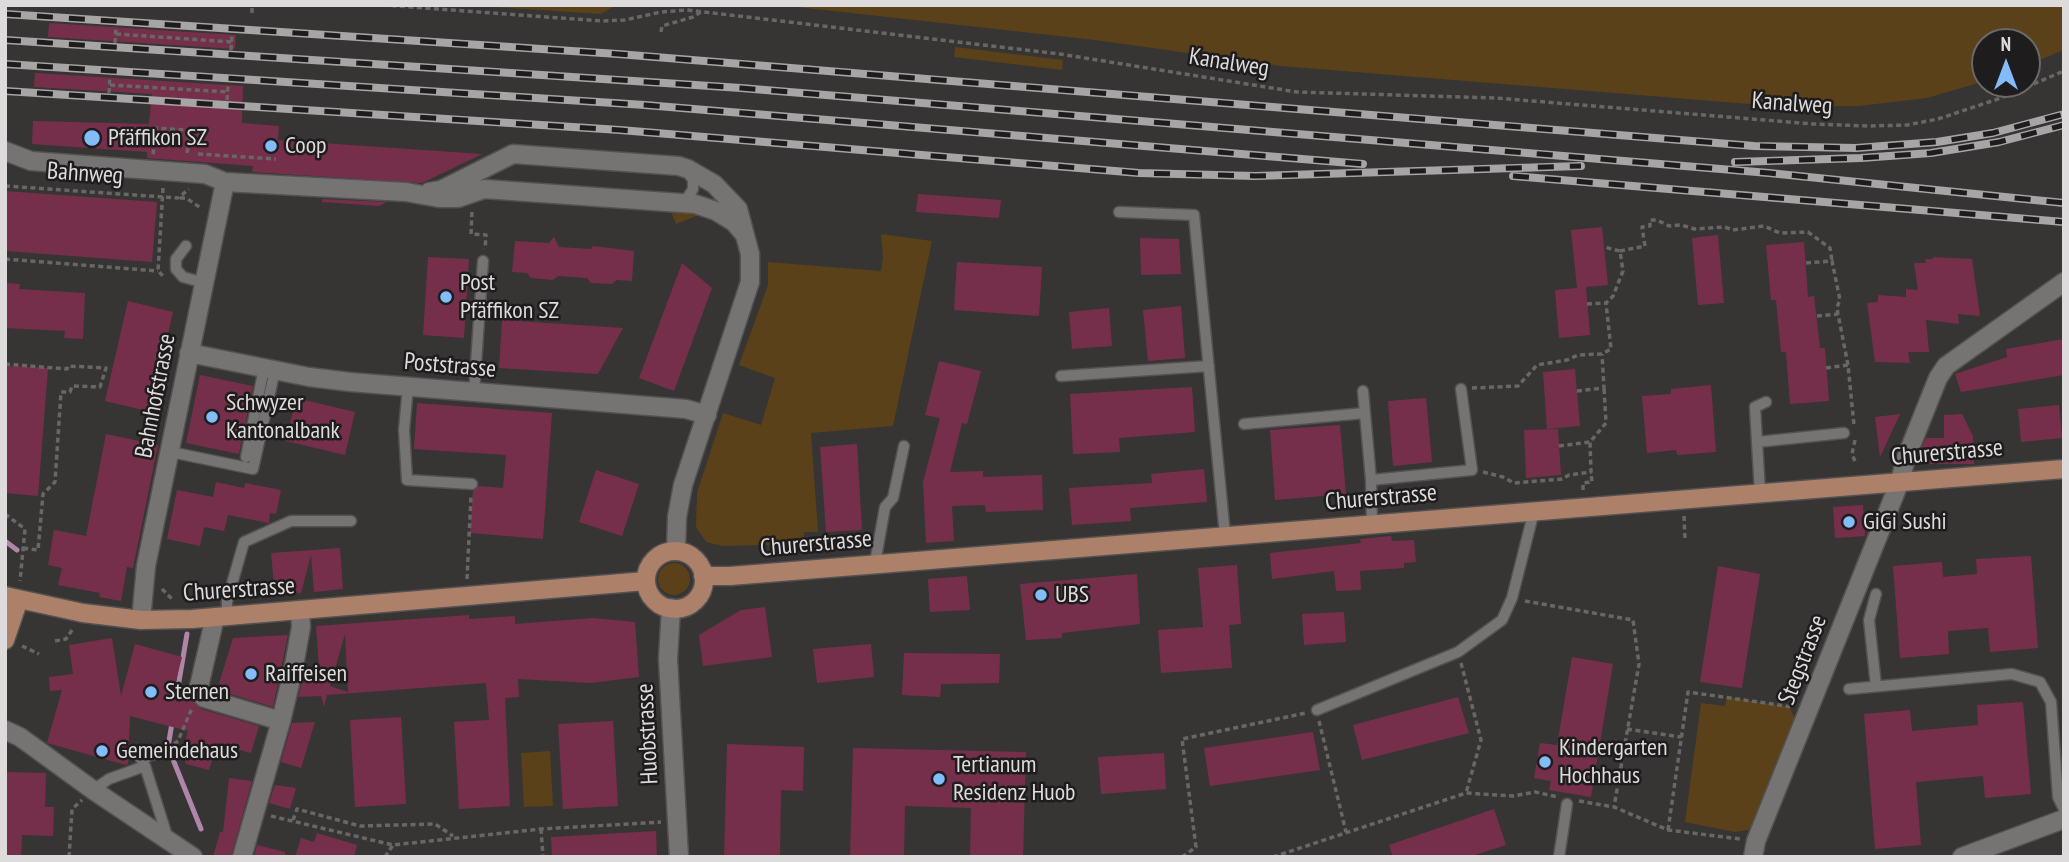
<!DOCTYPE html>
<meta charset="utf-8">
<style>
body{margin:0}
#map{position:relative;width:2069px;height:862px;overflow:hidden;background:#373434;font-family:"PT Sans Narrow",sans-serif}
canvas{display:block}
.frame{position:absolute;inset:0;border:7px solid #dddbdb;pointer-events:none}
.north{position:absolute;left:1971px;top:28px;width:70px;height:70px;box-sizing:border-box;background:#1e1c1c;border:2px solid #6a6868;border-radius:50%;rotate:0deg;font-size:19px;font-weight:700;line-height:28px;text-align:center;color:#dddbdb}
.north::after{content:'';display:block;margin:auto;width:24px;height:32px;background:#83bcfb;clip-path:polygon(50% 0,100% 100%,50% 72%,0 100%)}
</style>
<div id="map">
<canvas width="2069" height="862"></canvas>
<div class="frame"></div>
<div class="north">N</div>
</div>
<script>
const g = document.querySelector('canvas').getContext('2d');
g.lineJoin = 'round';
function fill(path, color) { g.fillStyle = color; g.fill(path, 'evenodd'); }
const toPath = rows => new Path2D(rows.map(r => 'M' + r).join(''));
function strokePath(path, color, width, dash) { g.strokeStyle = color; g.lineWidth = width; g.lineCap = dash ? 'butt' : 'round'; g.setLineDash(dash || []); g.stroke(path); }
function write(font, color, halo, rows, align = 'center') {
  g.font = font + ' "PT Sans Narrow",sans-serif'; g.lineWidth = 5; g.setLineDash([]); g.textBaseline = 'middle'; g.strokeStyle = halo; g.fillStyle = color; for (const [text, x, y, turn = 0] of rows) {
    g.save(); g.translate(x, y); g.rotate((+turn || 0) * Math.PI / 180); g.textAlign = isNaN(turn) ? turn : align; if (halo) g.strokeText(text, 0, 0); g.fillText(text, 0, 0); g.restore();
  }
}
const green = toPath([
 [464,5,616,5,601,14],
 [779,5,2064,5,2064,50,2027,65,2027,42,1985,42,1985,81,1927,98,1859,106,1774,106,1281,66,1095,40],
 [955,47,1063,60,1062,70,954,57],
 [670,209,700,212,701,214,676,224],
 [881,234,932,241,893,426,811,433,818,532,804,532,804,544,723,546,706,542,696,527,697,493,723,413,761,425,775,378,739,365,768,285,768,262,881,271,883,258],
 '658 579a16 16 0 1 1 32 0a16 16 0 1 1-32 0Z',
 [1727,697,1789,707,1797,722,1754,825,1748,830,1735,832,1685,822,1701,703,1725,706],
 [550,751,553,806,524,807,521,753]
]);
const stream = toPath([
 [5,541,17,550],
 [176,699,187,634],
 [172,723,168,747,201,829]
]);
const building = toPath([
 [49,23,236,35,235,49,48,37],
 [35,73,243,86,242,123,279,126,278,140,482,154,422,183,252,172,253,166,147,158,147,152,32,144,33,121,149,124,152,94,34,87],
 [5,191,157,202,152,262,5,251],
 [918,194,1001,200,999,218,916,212],
 [322,199,387,202,379,206,322,202],
 [1602,227,1608,285,1586,287,1590,335,1559,338,1555,290,1577,288,1571,230],
 [1718,235,1724,303,1698,305,1692,238],
 [554,237,559,247,591,249,593,246,634,251,632,281,616,280,612,284,591,283,587,278,558,276,553,280,531,278,527,273,512,272,515,241,549,243],
 [1140,238,1179,239,1181,274,1141,275],
 [1804,242,1808,297,1814,296,1820,348,1825,348,1829,401,1790,404,1786,352,1781,352,1776,300,1771,300,1766,245],
 [428,257,469,259,464,338,423,335],
 [1933,257,1972,259,1980,316,1958,314,1959,324,1926,320,1929,352,1908,352,1910,363,1875,362,1867,303,1878,302,1878,295,1906,297,1906,289,1918,290,1914,263,1926,263,1925,259,1933,259],
 [957,262,1042,267,1039,316,954,310],
 [682,263,712,288,674,391,639,378],
 [5,283,20,284,19,289,85,293,83,339,64,338,65,331,5,328],
 [128,301,173,312,151,412,105,401],
 [1181,306,1185,358,1148,361,1143,310],
 [1109,308,1112,346,1072,349,1069,312],
 [502,320,623,328,598,374,499,368],
 [2064,339,2064,375,1961,392,1955,374,2007,357,2006,349],
 [939,361,981,371,967,424,962,423,950,472,983,471,983,477,1042,475,1043,510,986,512,985,505,952,506,954,541,926,543,923,482,940,418,925,415],
 [5,366,48,368,38,496,5,493],
 [1575,369,1580,426,1547,429,1543,372],
 [200,375,253,386,239,454,186,443],
 [1711,385,1716,452,1677,455,1676,450,1647,453,1642,396,1671,394,1671,389],
 [1192,387,1195,432,1119,438,1120,452,1073,454,1070,394],
 [296,398,355,412,345,455,286,441],
 [1426,398,1432,462,1393,466,1388,401],
 [417,403,552,413,543,539,470,533,473,491,479,486,503,488,506,455,414,449],
 [2059,405,2062,438,2021,442,2018,409],
 [1900,414,1880,457,1875,417],
 [1962,414,1973,436,1974,464,1921,464,1921,450,1926,438,1944,438,1944,415],
 [1340,425,1346,494,1275,500,1270,430],
 [1558,429,1561,475,1526,478,1524,430],
 [106,434,158,445,133,568,127,567,121,601,99,597,100,593,58,585,62,568,48,565,54,530,86,536],
 [857,444,862,530,826,532,820,447],
 [1204,469,1207,502,1130,508,1131,521,1072,525,1069,488,1152,483,1151,474],
 [596,470,639,484,622,536,579,522],
 [216,482,244,488,245,483,281,490,276,514,270,513,269,523,228,515,224,531,204,527,200,546,167,539,177,490,213,497],
 [1863,505,1865,536,1835,538,1833,507],
 [1391,536,1392,541,1414,540,1416,562,1404,563,1404,568,1360,571,1361,590,1336,591,1334,571,1272,579,1270,553,1361,543,1360,539],
 [340,548,343,589,314,592,311,555,301,593,275,595,271,553],
 [2031,556,2038,648,1990,652,1988,628,1948,631,1949,654,1900,658,1893,566,1942,562,1943,577,1977,574,1976,559],
 [1237,565,1241,624,1229,625,1232,668,1161,673,1158,630,1203,627,1198,568],
 [1718,566,1760,574,1742,688,1700,682],
 [1137,574,1140,624,1062,633,1062,638,1026,640,1020,584],
 [967,576,970,610,930,612,928,579],
 [765,607,772,657,703,666,699,635,741,610],
 [1344,612,1346,642,1304,645,1302,614],
 [469,615,469,619,515,616,515,624,593,618,635,622,639,677,591,683,518,679,519,697,505,698,510,806,459,809,454,722,489,720,486,683,327,695,324,707,321,696,298,697,303,678,320,683,316,626],
 [345,634,348,692,330,686],
 [288,635,273,707,217,690,233,638],
 [112,638,121,696,135,644,182,657,173,693,189,697,201,709,259,726,251,753,217,743,209,770,186,764,182,753,188,731,130,716,128,764,126,765,47,743,62,690,50,691,49,677,73,674,69,645],
 [871,644,874,677,817,683,813,649],
 [904,653,1000,654,999,683,941,684,940,697,902,695],
 [1572,657,1613,664,1591,797,1549,790,1551,781,1534,778,1540,743,1557,745],
 [1458,697,1469,733,1362,760,1353,725],
 [2023,702,2031,794,1985,798,1983,776,1916,782,1921,845,1875,849,1864,714,1910,710,1912,731,1978,725,1977,705],
 [401,717,406,804,355,807,350,720],
 [613,721,618,806,563,809,558,724],
 [315,722,301,768,281,762,292,723],
 [1313,732,1320,770,1210,786,1204,748],
 [727,744,804,747,803,791,781,790,780,857,724,857],
 [853,748,1026,752,1023,857,970,857,971,808,905,806,904,857,850,857],
 [1164,753,1166,789,1101,794,1098,757],
 [5,772,46,773,45,807,54,807,53,836,22,835,21,857,5,857],
 [229,778,252,781,231,857,213,857,220,832,223,832],
 [275,785,296,788,290,809,269,803],
 [1494,809,1506,845,1469,857,1393,857,1389,845],
 [656,831,657,857,552,857,551,837],
 [317,833,357,845,354,857,295,857,301,838,314,842],
 [257,845,285,852,285,857,254,857]
]);
const path = toPath([
 [383,5,602,21,625,20,661,12,687,10,1060,54,1297,92,1496,98,1813,124,1869,126,1907,125,1938,119,1998,99,2064,71],
 [252,13,252,5],
 [661,32,662,26,693,17,702,11],
 [116,34,232,42],
 [115,43,116,26],
 [231,50,232,34],
 [110,85,228,92],
 [109,93,110,76],
 [227,100,228,84],
 [153,128,190,130,190,137,155,135,153,155],
 [187,153,190,137],
 [198,154,276,159],
 [5,186,178,198,189,189],
 [163,188,158,271,165,278],
 [180,198,186,198,201,208],
 [472,212,471,234,486,235,485,249],
 [1620,251,1645,246,1642,227,1650,226,1650,220,1657,220,1669,226,1681,225,1695,229,1725,227,1733,230,1764,226,1780,233,1808,232,1830,248,1832,261],
 [5,259,158,271],
 [1806,263,1832,261,1840,300,1837,307,1838,314],
 [1587,304,1606,303,1613,296,1623,271,1620,251,1604,247],
 [1817,316,1838,314,1848,365],
 [5,364,67,369,68,366,106,368,100,387,72,386,70,392,61,392,55,482,43,494,38,550,23,548],
 [1826,368,1848,365,1854,425],
 [1472,388,1518,386,1537,365,1567,360,1578,355,1602,354,1611,349,1606,303],
 [1577,391,1604,388,1602,354],
 [1855,440,1852,454,1856,464],
 [1559,446,1590,442,1606,423,1604,388],
 [1483,472,1503,477,1514,483,1562,479,1569,475,1591,472,1590,442],
 [1583,490,1583,483,1592,482,1591,472],
 [5,514,25,529,20,581],
 [1684,516,1685,539],
 [467,579,471,496],
 [162,589,174,601],
 [1525,601,1633,620,1639,664,1614,807],
 [55,641,66,639,74,627],
 [22,646,39,654],
 [1461,663,1481,740,1466,793],
 [1319,721,1346,832],
 [1627,729,1681,737],
 [174,744,178,741,192,708],
 [1579,801,1614,807,1668,830,1740,839],
 [271,816,393,845,541,829,661,822],
 [293,820,297,809,360,826,435,824,453,836],
 [541,829,543,857],
 [1668,830,1688,692,1793,707],
 [69,857,72,809,82,800],
 [385,857,393,845],
 [1182,857,1196,847,1182,739,1306,713],
 [1273,857,1466,793,1513,796,1535,792,1558,797]
]);
const lane = toPath([
 [682,201,688,197,693,189,693,180,687,171],
 [1119,212,1194,215,1225,535],
 [186,246,176,259,176,269,183,277,205,283],
 [1061,376,1209,366],
 [408,387,404,430,407,480,472,484],
 [1363,391,1371,480,1372,524],
 [474,393,483,261],
 [1244,424,1365,413],
 [1757,442,1755,407,1766,402],
 [171,452,253,469,275,370],
 [246,457,264,368],
 [1371,480,1472,470,1461,389],
 [1760,492,1757,442,1844,433],
 [875,563,885,507,893,498,904,446],
 [227,616,227,601,244,542,291,521,351,521],
 [1876,686,1869,620,1876,594],
 [1849,689,2012,674,2040,682,2051,702,2058,797,2064,809],
 [1317,710,1458,652,1502,620,1512,598,1534,511],
 [145,766,168,839],
 [93,790,109,779,145,766,141,759,163,751],
 [1559,857,1567,804]
]);
const street = toPath([
 [5,151,31,161,205,174,225,182,406,192,439,198,458,198,484,189,695,204,716,211,734,222,744,234],
 [429,192,441,190,513,154,679,166,688,169,714,184,738,209,750,254,750,282,683,485,677,517,676,551],
 [189,353,309,377,350,382,686,409,707,415],
 [215,617,198,691,204,698,281,721],
 [141,620,146,566,225,182],
 [5,730,20,737,93,790,193,857],
 [242,857,281,721,293,671,301,627,300,610],
 [1753,857,1756,841,1900,481,1906,458,1938,378,1946,366,2064,282],
 [1962,857,2064,819]
]);
const secondary = toPath([
 [671,608,668,659,679,857]
]);
const primary = toPath([
 '646 580a29 29 0 1 1 58 0a29 29 0 1 1-58 0Z',
 [703,576,730,576,2064,469],
 [5,596,83,613,141,620,192,619,646,581],
 [5,640,19,599]
]);
const rail = toPath([
 [5,14,618,54,1754,146,1856,148,1937,142,1993,133,2064,114],
 [5,40,741,88,1769,173,2064,203],
 [5,64,645,105,1363,164],
 [5,91,620,130,1139,173,1255,176,1581,166],
 [1735,162,1861,158,1931,153,1999,142,2064,125],
 [1513,176,2064,222]
]);
const markers = [
 [92,138,9,"#83bcfb"],
 [271,146,7,"#83bcfb"],
 [446,297,7,"#83bcfb"],
 [212,417,7,"#83bcfb"],
 [1849,522,7,"#83bcfb"],
 [1041,595,7,"#83bcfb"],
 [251,674,7,"#83bcfb"],
 [151,692,7,"#83bcfb"],
 [102,751,7,"#83bcfb"],
 [1545,762,7,"#83bcfb"],
 [939,779,7,"#83bcfb"]
];
const streetNames = [
 ["Kanalweg",1229,63,9],
 ["Kanalweg",1792,104,4],
 ["Bahnweg",85,174,4],
 ["Poststrasse",450,366,5],
 ["Bahnhofstrasse",156,396,-79],
 ["Churerstrasse",1947,453,-5],
 ["Churerstrasse",1381,498,-5],
 ["Churerstrasse",816,544,-5],
 ["Churerstrasse",239,590,-4],
 ["Stegstrasse",1803,660,-69],
 ["Huobstrasse",648,734,-93]
];
const poiNames = [
 ["Pfäffikon SZ",108,138],
 ["Coop",285,146],
 ["Post",460,283],
 ["Pfäffikon SZ",460,311],
 ["Schwyzer",226,403],
 ["Kantonalbank",226,431],
 ["GiGi Sushi",1863,522],
 ["UBS",1055,595],
 ["Raiffeisen",265,674],
 ["Sternen",165,692],
 ["Kindergarten",1559,748],
 ["Hochhaus",1559,776],
 ["Gemeindehaus",116,751],
 ["Tertianum",953,765],
 ["Residenz Huob",953,793]
];
fill(green, '#5a4119');
strokePath(stream, '#af86a9', 5);
fill(building, '#762f4b');
strokePath(lane, '#535151', 13);
strokePath(street, '#535151', 21);
strokePath(secondary, '#535151', 21);
strokePath(primary, '#535151', 21);
strokePath(path, '#696666', 3.5, [5, 3.5]);
strokePath(lane, '#767373', 10);
strokePath(street, '#767373', 18);
strokePath(secondary, '#767373', 18);
strokePath(primary, '#ad8169', 18);
strokePath(rail, '#a7a5a5', 8);
strokePath(rail, '#1e1c1c', 5, [16]);
for (const [x, y, r, color] of markers) { const dot = new Path2D(); dot.arc(x, y, r, 0, 2 * Math.PI); g.fillStyle = color; g.fill(dot); strokePath(dot, '#1e1c1c', 2.5); }
write('24px', '#dddbdb', '#1e1c1c', streetNames);
write('24px', '#dddbdb', '#1e1c1c', poiNames, 'left');
</script>
